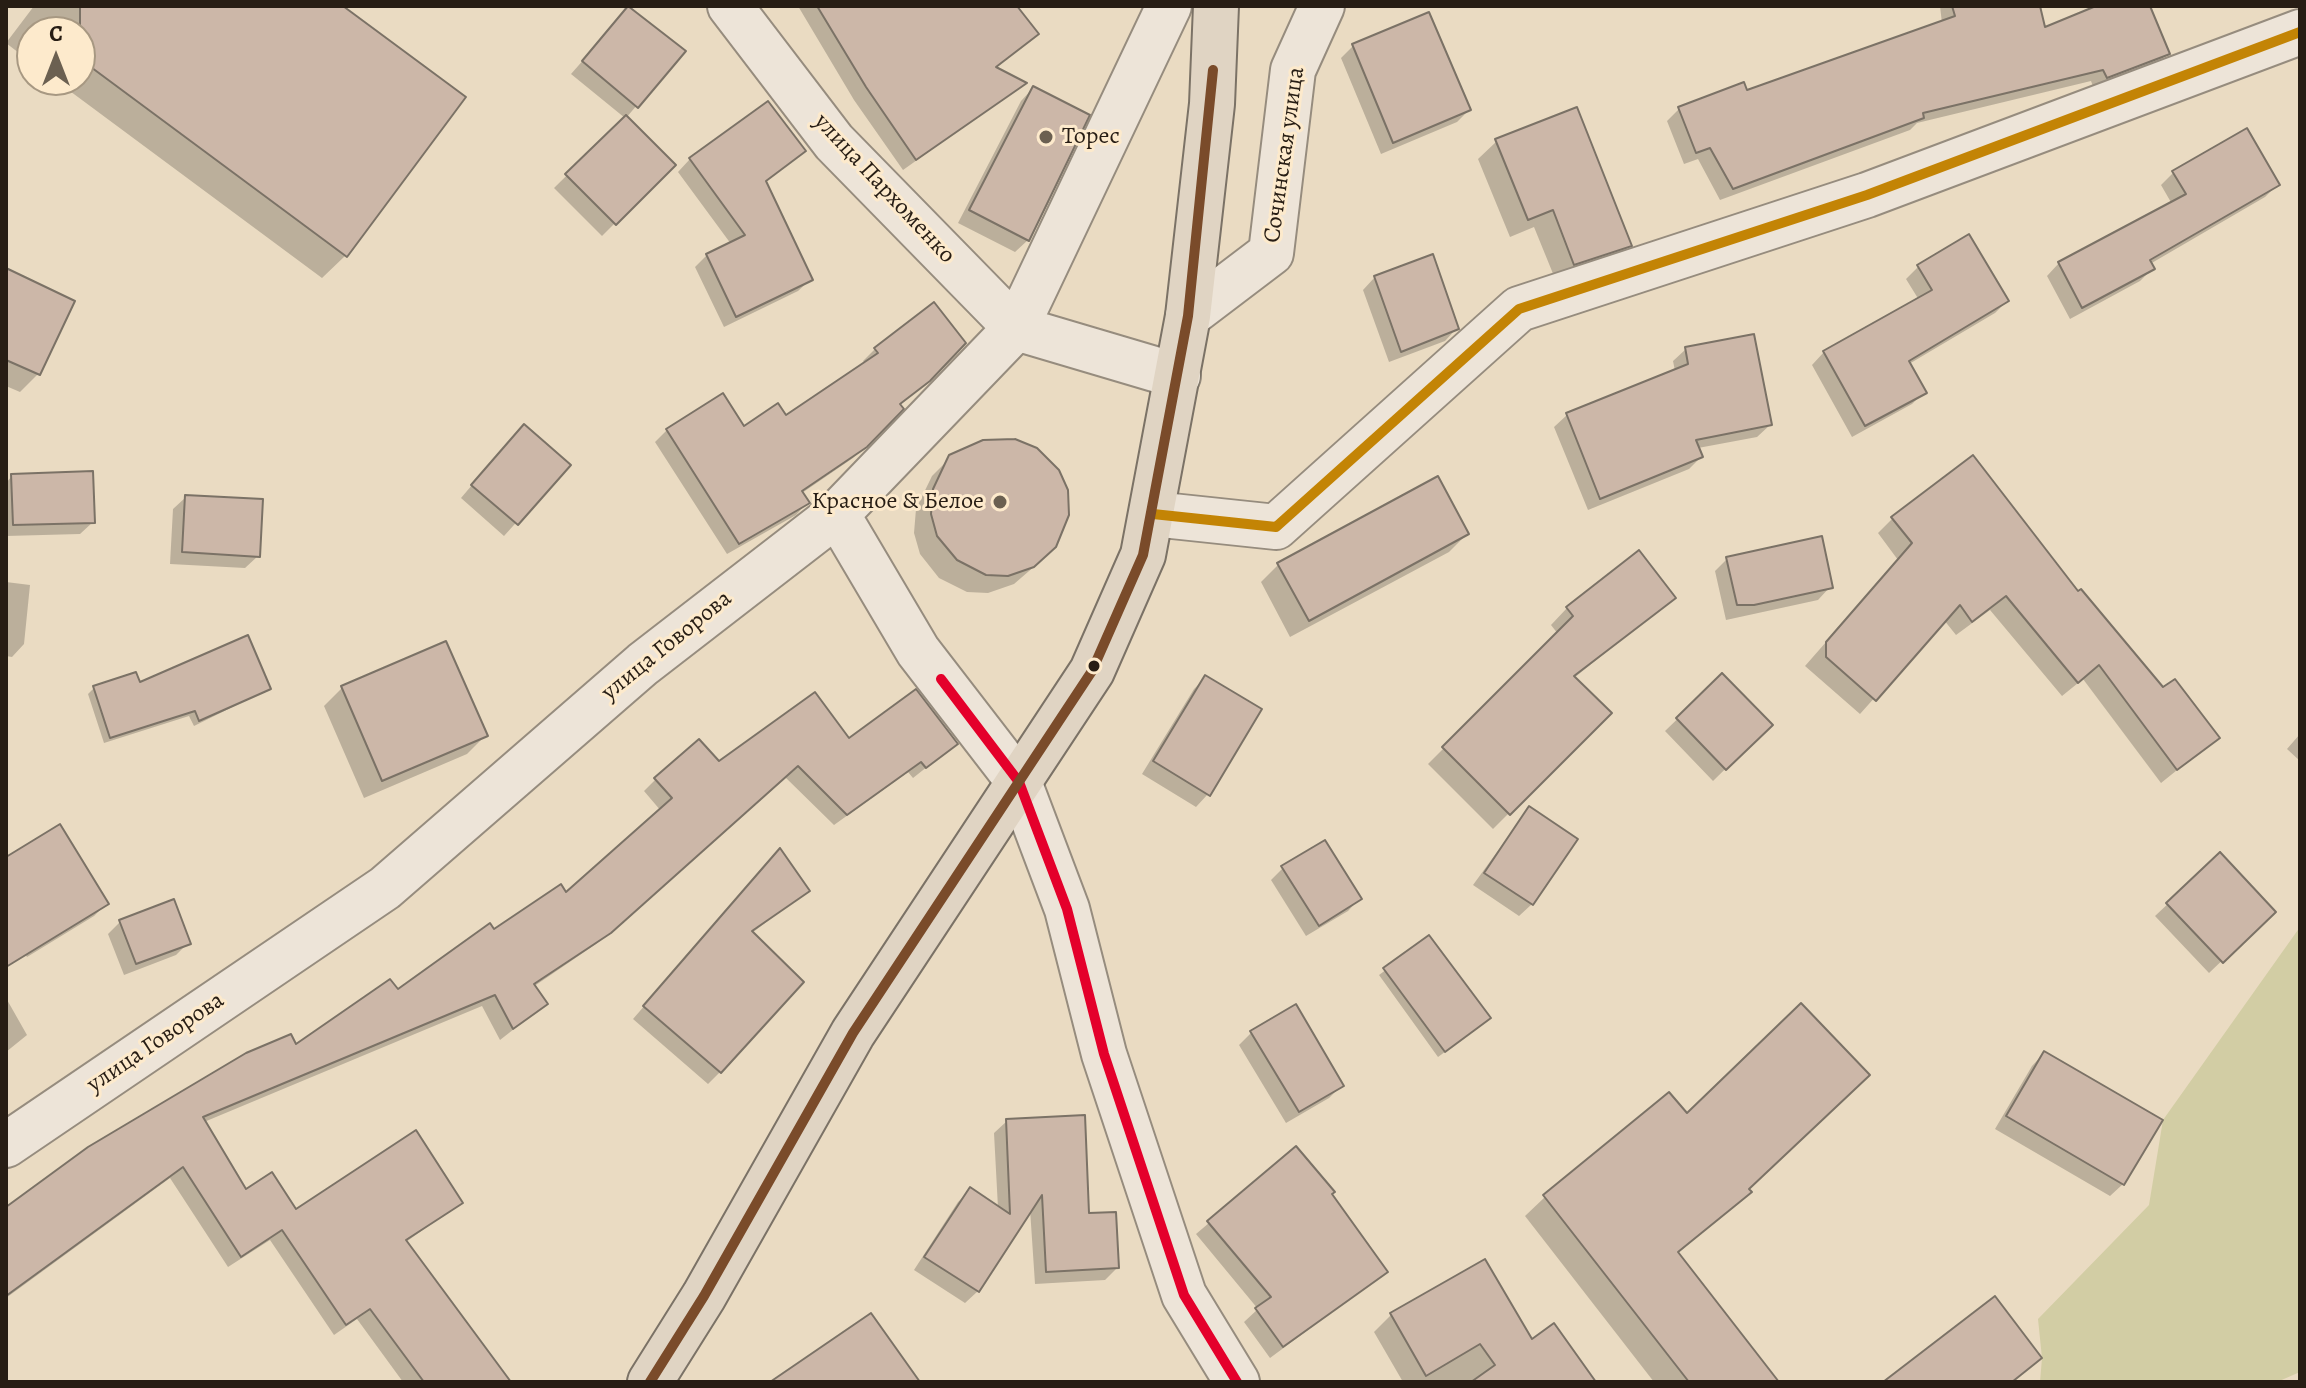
<!DOCTYPE html>
<meta charset="utf-8">
<style>
body{margin:0}
#map{position:relative;width:2306px;height:1388px;overflow:hidden;background:#eadbc2;font-family:Alegreya,serif}
canvas{display:block}
.frame{position:absolute;inset:0;border:8px solid #271d14;pointer-events:none}
.north{position:absolute;left:16px;top:16px;width:80px;height:80px;box-sizing:border-box;background:#fdeacc;border:2px solid #a79882;border-radius:50%;rotate:0deg;font-size:22px;font-weight:700;line-height:32px;text-align:center;color:#271d14}
.north::after{content:'';display:block;margin:auto;width:28px;height:36px;background:#6b6051;clip-path:polygon(50% 0,100% 100%,50% 72%,0 100%)}
</style>
<div id="map">
<canvas width="2306" height="1388"></canvas>
<div class="frame"></div>
<div class="north">С</div>
</div>
<script>
const g = document.querySelector('canvas').getContext('2d');
g.lineJoin = 'round';
function fill(path, color) { g.fillStyle = color; g.fill(path, 'evenodd'); }
const toPath = rows => new Path2D(rows.map(r => 'M' + r).join(''));
function strokePath(path, color, width, dash) { g.strokeStyle = color; g.lineWidth = width; g.lineCap = dash ? 'butt' : 'round'; g.setLineDash(dash || []); g.stroke(path); }
function write(font, color, halo, rows, align = 'center') {
  g.font = font + ' Alegreya,serif'; g.lineWidth = 6; g.setLineDash([]); g.textBaseline = 'middle'; g.strokeStyle = halo; g.fillStyle = color; for (const [text, x, y, turn = 0] of rows) {
    g.save(); g.translate(x, y); g.rotate((+turn || 0) * Math.PI / 180); g.textAlign = isNaN(turn) ? turn : align; if (halo) g.strokeText(text, 0, 0); g.fillText(text, 0, 0); g.restore();
  }
}
const green = toPath([
 [2300,927,2300,1372,2277,1382,2040,1382,2042,1358,2038,1319,2149,1205,2163,1120]
]);
const shadow = toPath([
 [34,6,339,6,345,256,322,278,55,80,80,80,80,32,32,32,32,63,6,43],
 [798,6,1014,6,1036,34,994,69,1024,84,903,170,854,100],
 [1940,6,2038,6,2043,29,2101,6,2148,6,2167,54,2155,66,2094,89,2091,81,1917,123,1910,130,1720,200,1698,159,1684,164,1667,121,1679,109,1746,92,1942,23],
 [630,7,683,51,626,118,673,165,602,236,554,188,625,118,571,74],
 [1428,14,1469,110,1457,122,1381,154,1341,58,1353,46],
 [1033,88,1028,240,1015,252,958,223,1021,101],
 [1497,141,1630,245,1612,263,1556,281,1534,227,1510,237,1478,159],
 [803,151,764,183,811,279,798,291,724,327,695,267,707,255,731,244,678,172,690,159],
 [2173,173,2277,185,2265,197,2150,264,2152,269,2140,281,2070,319,2047,276,2059,263,2172,204,2161,185],
 [1918,267,2007,301,1995,313,1909,364,1924,392,1912,404,1852,437,1812,365,1824,352,1919,300,1906,279],
 [6,271,72,302,38,374,20,392,6,386],
 [1375,277,1457,328,1445,341,1389,362,1363,290],
 [964,343,899,406,901,409,853,458,802,493,807,503,796,515,727,554,655,442,667,430,744,429,785,417,865,363,863,361,875,349],
 [1686,349,1770,425,1757,437,1698,448,1701,457,1689,469,1588,510,1554,427,1567,415,1675,371,1673,361],
 [512,438,568,465,504,536,461,498],
 [951,457,1036,565,1014,584,988,593,967,592,939,578,920,554,914,533,916,509,932,476],
 [12,476,93,522,80,534,6,536,6,483],
 [186,497,258,556,245,568,170,564,173,509],
 [1893,518,2078,594,2163,690,2217,738,2161,783,2083,679,2062,696,1990,610,1956,635,1944,620,1860,714,1805,666,1898,560,1878,533],
 [1467,534,1449,552,1290,637,1261,582,1279,564],
 [1727,559,1830,587,1818,600,1726,620,1715,571],
 [6,582,30,585,24,644,12,657,6,656],
 [1673,598,1574,678,1609,713,1493,829,1428,764,1558,634,1551,625,1567,608],
 [1722,676,1770,725,1713,781,1665,731],
 [1206,677,1208,794,1196,807,1142,774,1194,689],
 [138,685,269,689,194,726,189,716,104,743,88,694,94,688],
 [342,688,485,736,467,754,364,798,324,706],
 [2300,734,2300,761,2287,749],
 [849,741,956,744,913,778,908,772,834,825,785,777,596,944,533,987,546,1004,500,1040,482,1006,204,1122,245,1192,295,1212,460,1203,406,1242,490,1382,403,1382,357,1319,334,1335,270,1240,228,1267,170,1178,6,1298,6,1213,397,992,494,932,566,895,661,811,644,791,656,779],
 [1529,808,1532,904,1519,916,1473,885],
 [2220,855,2273,912,2209,973,2155,916],
 [6,859,106,904,94,916,27,957,6,923],
 [768,863,807,891,752,933,720,1072,708,1084,633,1019],
 [1283,868,1360,898,1348,911,1306,936,1271,880],
 [120,922,188,943,176,955,124,975,108,934],
 [1429,938,1483,1024,1438,1057,1379,975],
 [6,998,27,1035,6,1052],
 [1251,1033,1341,1086,1329,1098,1286,1123,1239,1045],
 [2044,1053,2123,1184,2110,1196,1995,1129,2032,1066],
 [1686,1116,1749,1191,1677,1254,1776,1382,1654,1382,1525,1216,1545,1197],
 [1007,1121,1087,1216,1117,1268,1105,1280,1035,1284,1030,1209,978,1291,965,1303,914,1270,958,1202,970,1190,998,1208,994,1133],
 [1296,1149,1386,1272,1270,1358,1244,1322,1258,1309,1196,1234],
 [1391,1315,1531,1342,1594,1382,1403,1382,1374,1332]
]);
const building = toPath([
 [80,6,343,6,466,97,347,257,80,59,80,6],
 [628,6,686,51,638,108,582,61,628,6],
 [817,6,1017,6,1039,34,996,67,1027,83,916,160,866,87,817,6],
 [1952,6,2040,6,2045,27,2096,6,2150,6,2170,54,2107,78,2103,70,1923,113,1924,118,1733,189,1710,148,1696,153,1678,107,1744,82,1747,90,1955,16,1952,6],
 [1429,12,1471,110,1393,143,1352,44,1429,12],
 [1033,86,1090,115,1029,241,969,210,1033,86],
 [768,101,806,151,766,181,813,280,736,317,706,254,745,235,689,158,768,101],
 [1577,107,1632,246,1574,265,1553,210,1528,220,1495,139,1577,107],
 [626,115,676,165,616,225,565,174,626,115],
 [2247,128,2280,185,2150,260,2155,269,2082,308,2058,262,2186,194,2172,171,2247,128],
 [1969,234,2009,301,1909,361,1927,393,1865,426,1823,351,1932,290,1917,265,1969,234],
 [1433,254,1459,329,1401,352,1374,276,1433,254],
 [6,268,75,301,40,375,6,360,6,268],
 [934,302,966,343,930,381,900,404,904,409,867,447,802,491,810,503,739,544,666,429,723,393,744,426,778,403,786,415,878,353,874,348,934,302],
 [1754,334,1772,425,1696,440,1703,457,1600,499,1566,413,1688,364,1685,347,1754,334],
 [524,424,571,465,518,525,471,485,524,424],
 [1015,439,1037,448,1059,470,1068,490,1069,515,1056,547,1034,567,1008,576,986,575,957,560,937,536,931,514,933,489,949,455,983,440,1015,439],
 [1973,455,2078,591,2081,589,2163,687,2175,679,2220,738,2177,770,2099,665,2078,683,2006,596,1972,622,1960,605,1876,701,1826,657,1826,642,1912,543,1891,517,1973,455],
 [93,471,95,523,13,525,11,474,93,471],
 [1438,476,1469,534,1309,621,1277,563,1438,476],
 [185,495,263,499,260,557,182,552,185,495],
 [1822,536,1833,588,1754,605,1737,605,1726,557,1822,536],
 [1639,550,1676,598,1574,676,1612,713,1510,815,1442,747,1573,616,1566,607,1639,550],
 [248,635,271,689,199,721,195,711,110,738,93,686,136,672,140,682,248,635],
 [446,641,488,736,382,781,341,686,446,641],
 [1722,673,1773,725,1726,770,1676,718,1722,673],
 [1205,675,1262,709,1210,796,1153,761,1205,675],
 [916,689,958,744,926,768,921,762,847,815,798,766,611,933,534,984,548,1004,513,1029,495,995,203,1117,246,1189,272,1172,296,1209,416,1130,463,1203,406,1240,511,1382,424,1382,370,1309,346,1325,282,1230,241,1257,183,1167,6,1296,6,1207,88,1147,246,1053,291,1034,296,1044,390,979,398,989,490,923,494,929,561,884,566,892,672,798,654,778,699,739,719,761,815,692,849,738,916,689],
 [1529,806,1578,839,1533,905,1484,873,1529,806],
 [60,824,109,904,6,967,6,857,60,824],
 [1325,840,1362,899,1319,926,1281,866,1325,840],
 [780,848,810,891,752,931,804,982,721,1073,643,1006,780,848],
 [2220,852,2276,912,2223,963,2166,903,2220,852],
 [174,899,191,944,136,964,119,920,174,899],
 [1429,935,1491,1018,1445,1052,1383,968,1429,935],
 [1801,1003,1870,1075,1749,1189,1752,1192,1678,1252,1779,1382,1689,1382,1543,1195,1669,1092,1687,1113,1801,1003],
 [1296,1004,1344,1086,1299,1112,1250,1031,1296,1004],
 [2044,1051,2163,1120,2124,1185,2006,1116,2044,1051],
 [1085,1115,1089,1213,1116,1212,1119,1268,1046,1272,1042,1195,979,1292,924,1257,970,1187,1010,1214,1006,1119,1085,1115],
 [1296,1146,1335,1192,1332,1194,1388,1272,1283,1347,1255,1308,1271,1297,1207,1221,1296,1146],
 [1485,1259,1532,1339,1554,1323,1596,1382,1471,1382,1495,1365,1480,1344,1426,1376,1390,1313,1485,1259],
 [1995,1296,2042,1358,2012,1382,1883,1382,1995,1296],
 [871,1313,920,1382,770,1382,871,1313]
]);
const street = toPath([
 [730,6,834,142,1016,328,1178,376],
 [1188,316,1271,253,1293,70,1322,6],
 [837,514,918,651,1019,782,1067,909,1104,1054,1184,1295,1237,1382],
 [1153,514,1276,527,1519,309,1867,195,2300,32],
 [6,1145,385,888,643,664,837,514,1016,328,1169,6]
]);
const highway = toPath([
 [650,1382,704,1296,853,1033,1092,671,1143,555,1188,316,1212,104,1216,6]
]);
const bus1 = toPath([
 [1153,514,1276,527,1519,309,1867,195,2300,32]
]);
const bus2 = toPath([
 [941,679,1019,782,1067,909,1104,1054,1184,1295,1237,1382]
]);
const bus3 = toPath([
 [650,1382,704,1296,853,1033,1092,671,1143,555,1188,316,1213,70]
]);
const markers = [
 [1046,137,8,"#6b6051"],
 [1000,502,8,"#6b6051"],
 [1094,666,7,"#271d14"]
];
const poiNames = [
 ["Торес",1062,137],
 ["Красное & Белое",984,502,"right"]
];
const streetNames = [
 ["Сочинская улица",1285,155,-82],
 ["улица Пархоменко",884,189,47],
 ["улица Говорова",667,646,-39],
 ["улица Говорова",156,1043,-34]
];
fill(green, '#d2cda4');
fill(shadow, '#0003');
fill(building, '#ccb7a8');
strokePath(building, '#7b7266', 2);
strokePath(street, '#968c7e', 48);
strokePath(highway, '#7b7266', 48);
strokePath(street, '#ede4d8', 44);
strokePath(highway, '#e0d4c3', 44);
strokePath(bus1, '#c38405', 10);
strokePath(bus2, '#e4002b', 10);
strokePath(bus3, '#7a4b2a', 10);
for (const [x, y, r, color] of markers) { const dot = new Path2D(); dot.arc(x, y, r, 0, 2 * Math.PI); g.fillStyle = color; g.fill(dot); strokePath(dot, '#fdeacc', 3); }
write('24px', '#271d14', '#fdeacc', poiNames, 'left');
write('24px', '#271d14', '#fdeacc', streetNames);
</script>
